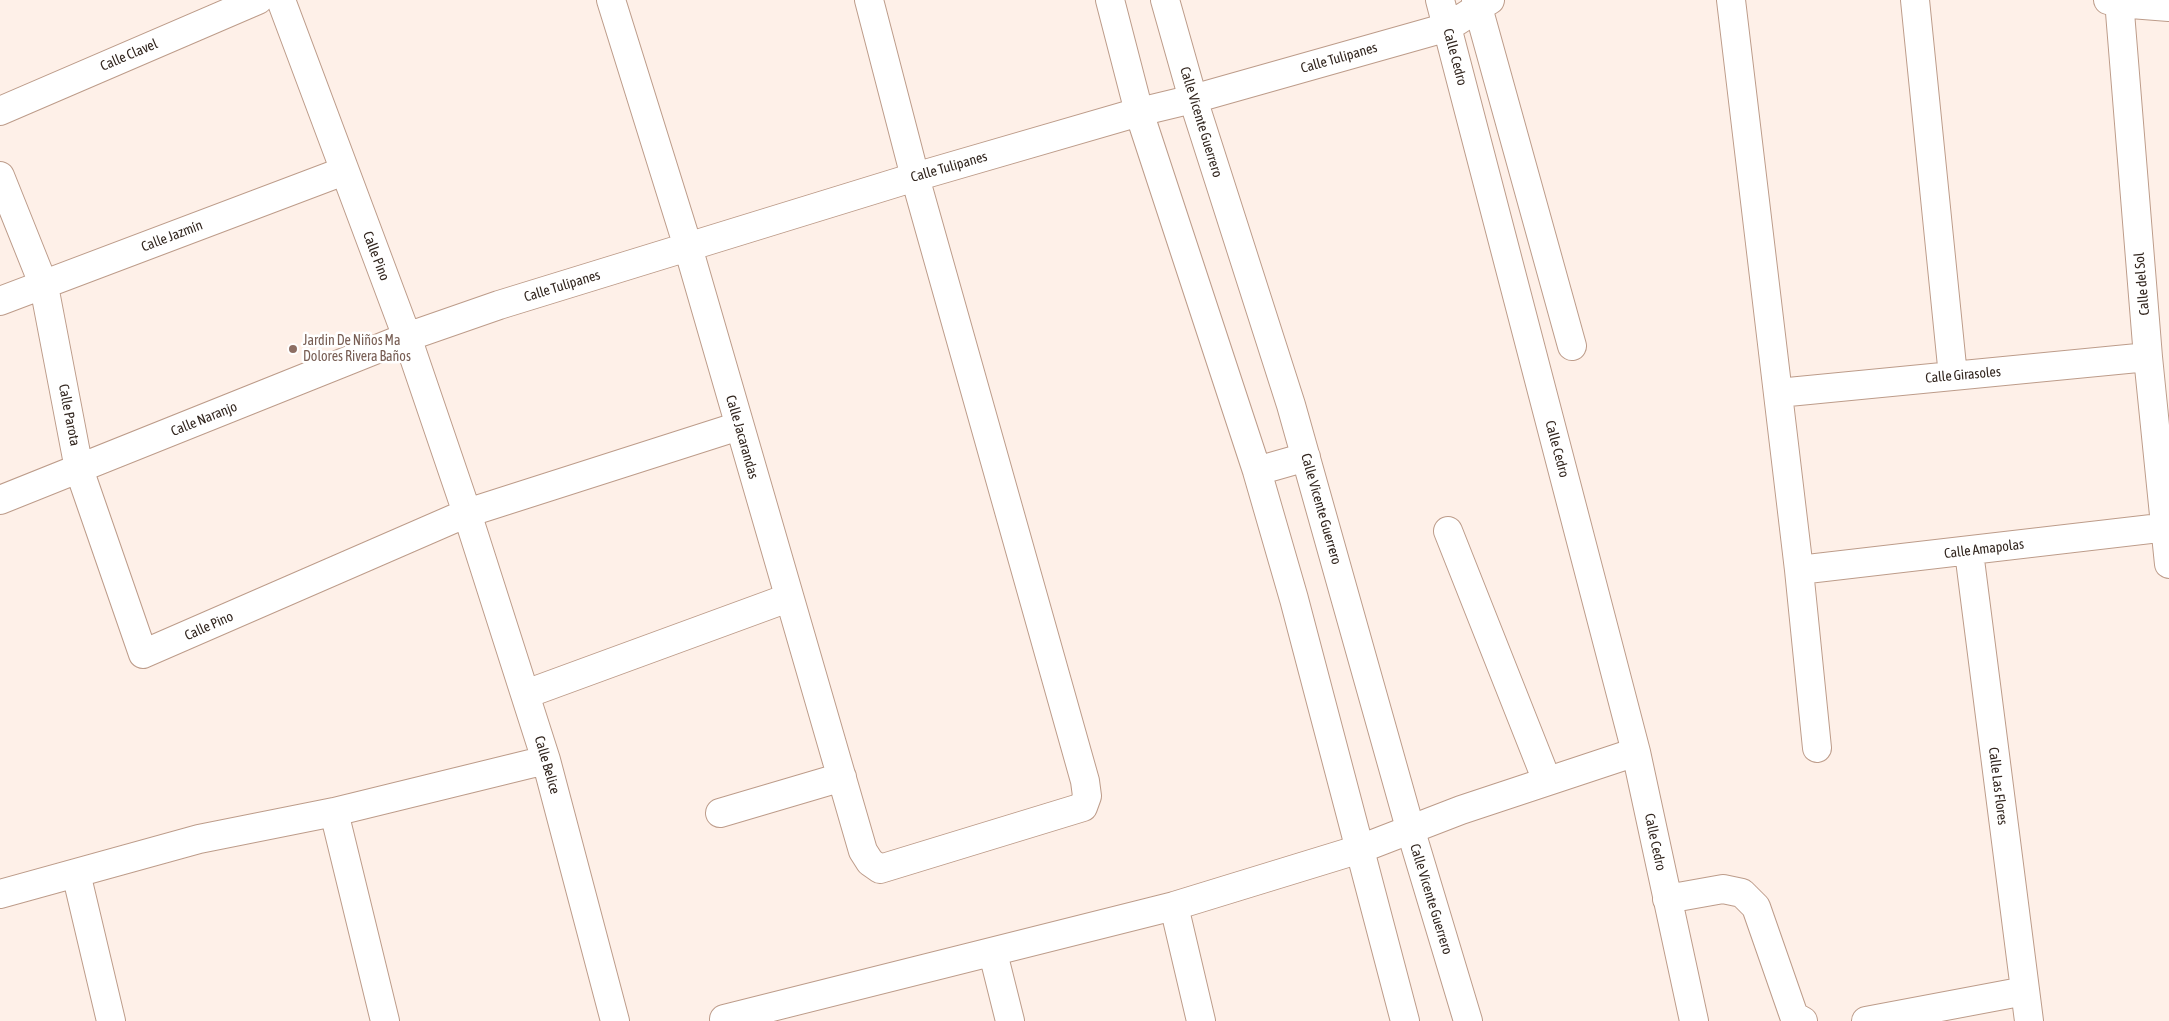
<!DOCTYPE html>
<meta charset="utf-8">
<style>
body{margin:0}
canvas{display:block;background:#fef0e8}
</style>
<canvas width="2169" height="1021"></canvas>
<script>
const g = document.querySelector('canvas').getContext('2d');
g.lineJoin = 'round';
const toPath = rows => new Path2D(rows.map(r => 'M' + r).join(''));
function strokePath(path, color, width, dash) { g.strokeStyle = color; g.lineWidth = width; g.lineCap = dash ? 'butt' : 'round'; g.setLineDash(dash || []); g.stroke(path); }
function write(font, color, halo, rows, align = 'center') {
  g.font = font + ' "Asap Condensed",sans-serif'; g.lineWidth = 5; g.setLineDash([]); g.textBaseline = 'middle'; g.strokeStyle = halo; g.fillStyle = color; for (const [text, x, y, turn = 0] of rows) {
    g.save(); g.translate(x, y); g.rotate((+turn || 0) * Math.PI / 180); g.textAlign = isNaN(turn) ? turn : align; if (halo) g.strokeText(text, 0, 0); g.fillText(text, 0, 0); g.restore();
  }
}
const minor = toPath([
 [281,0,407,337,467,513,546,760,615,1021],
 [611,0,688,247,863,851,870,862,880,869,1083,807,1087,796,1085,781,915,177,869,0],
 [1440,0,1636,752,1694,1021],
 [1476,0,1572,346],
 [1731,0,1799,570,1817,748],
 [1915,0,1953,376],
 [2108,0,2118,3,2169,7],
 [2119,0,2148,357,2169,564],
 [0,111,258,0],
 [0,176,44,286,79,469,143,654,467,513,739,426],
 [0,301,344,171],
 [1778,393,2148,357],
 [0,500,407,337,499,305,915,177,1139,112,1193,99,1448,27,1490,0],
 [1448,531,1547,781],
 [1969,552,2029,1021],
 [1799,570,2169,527],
 [526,694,788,598],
 [334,812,385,1021],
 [720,813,842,777],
 [76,873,111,1021],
 [0,894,199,839,334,812,546,760],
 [1667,899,1723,889,1742,893,1756,907,1794,1016,1803,1021],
 [1174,906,1201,1021],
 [993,953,1010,1021],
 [724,1019,1174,906,1360,849,1461,810,1636,752],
 [1866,1021,2025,991]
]);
const tertiary = toPath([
 [1110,0,1139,112,1257,471,1294,599,1405,1021],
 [1165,0,1193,99,1291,405,1410,828,1468,1021],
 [1257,471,1306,457]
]);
const markers = [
 [293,349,5,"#8d6e63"]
];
const streetNames = [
 ["Calle Clavel",129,55,-23],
 ["Calle Cedro",1455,57,75],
 ["Calle Tulipanes",1339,58,-16],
 ["Calle Vicente Guerrero",1201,122,73],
 ["Calle Tulipanes",949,167,-16],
 ["Calle Jazmín",172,236,-21],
 ["Calle Pino",376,256,69],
 ["Calle del Sol",2142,284,-95],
 ["Calle Tulipanes",562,286,-17],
 ["Calle Girasoles",1963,375,-5],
 ["Calle Parota",69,415,79],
 ["Calle Naranjo",204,419,-22],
 ["Calle Jacarandas",742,437,74],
 ["Calle Cedro",1557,449,75],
 ["Calle Vicente Guerrero",1321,509,74],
 ["Calle Amapolas",1984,549,-7],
 ["Calle Pino",209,626,-24],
 ["Calle Belice",547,765,74],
 ["Calle Las Flores",1998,786,83],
 ["Calle Cedro",1655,842,78],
 ["Calle Vicente Guerrero",1431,899,73]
];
const educationNames = [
 ["Jardin De Niños Ma",303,341],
 ["Dolores Rivera Baños",303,357]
];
strokePath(minor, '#bd9c8a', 30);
strokePath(tertiary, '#bd9c8a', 30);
strokePath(minor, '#fff', 28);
strokePath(tertiary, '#fff', 28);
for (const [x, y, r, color] of markers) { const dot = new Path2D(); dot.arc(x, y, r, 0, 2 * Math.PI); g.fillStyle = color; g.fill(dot); strokePath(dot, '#fff', 2); }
write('14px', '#32261f', '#fff', streetNames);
write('14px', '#785e54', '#fff', educationNames, 'left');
</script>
